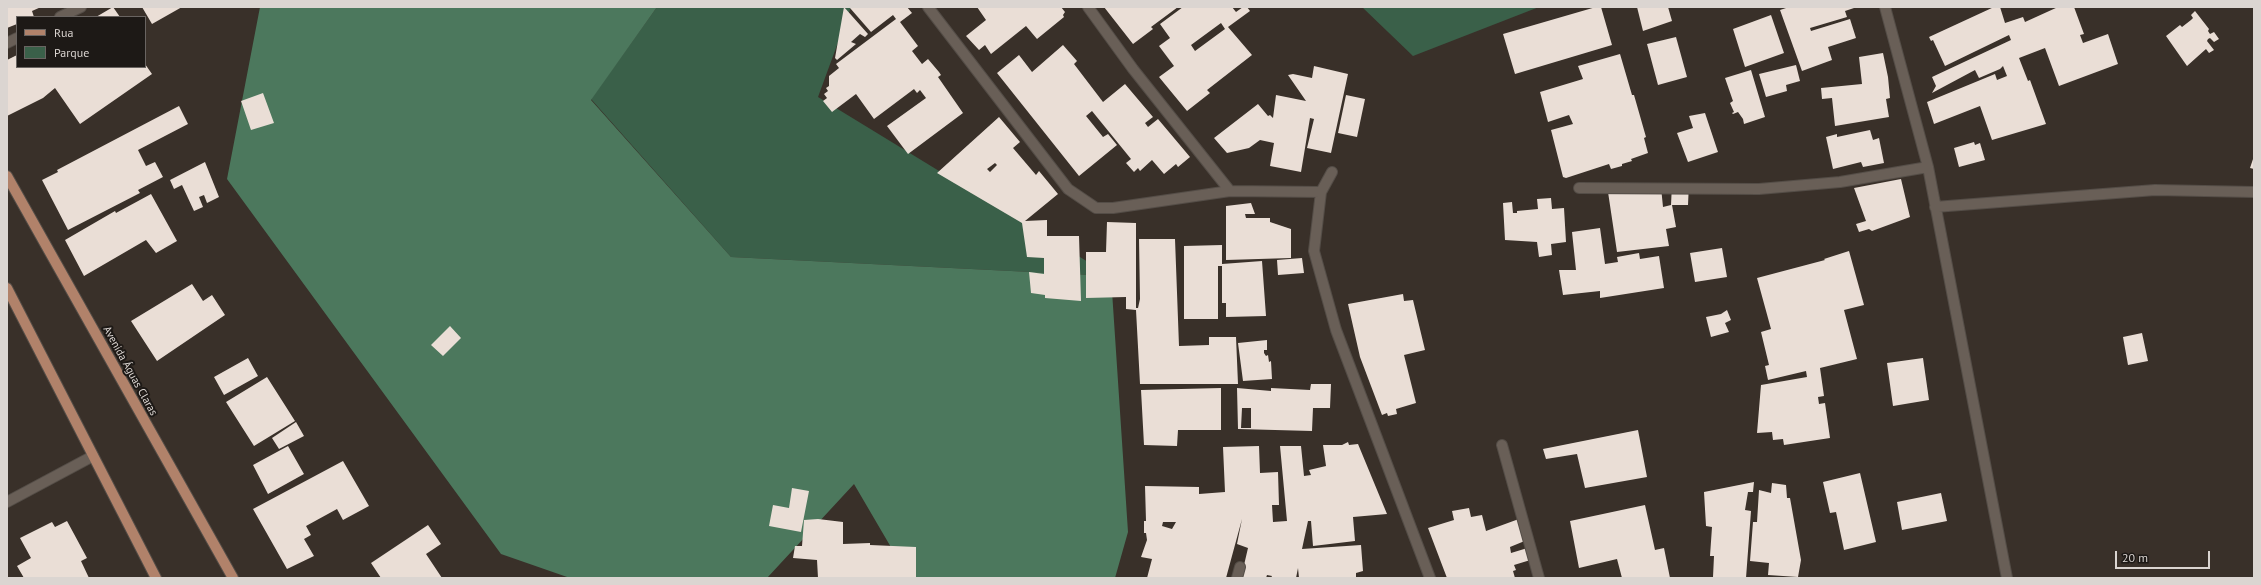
<!DOCTYPE html>
<meta charset="utf-8">
<style>
body{margin:0}
#map{position:relative;width:2261px;height:585px;overflow:hidden;background:#393029;font-family:"PT Sans",sans-serif}
canvas{display:block}
.frame{position:absolute;inset:0;border:8px solid #dbd5d1;pointer-events:none}
.legend{position:absolute;left:16px;top:16px;width:130px;height:52px;box-sizing:border-box;background:#1d1916;border:1px solid #696461;margin:0;padding:5px 7px;list-style:none;font-size:12px;color:#dbd5d1}
.legend li{display:flex;align-items:center;gap:8px;height:20px}
.legend b{width:20px;border:1px solid #696461}
.scale{position:absolute;left:2115px;top:551px;width:95px;height:18px;box-sizing:border-box;border:2px solid #dbd5d1;border-top:0;padding-left:5px;font-size:12px;line-height:14px;white-space:nowrap;color:#dbd5d1;-webkit-text-stroke:3px #1d1916;paint-order:stroke}
</style>
<div id="map">
<canvas width="2261" height="585"></canvas>
<div class="frame"></div>
<ul class="legend">
<li><b style="height:5px;background:#b1826a"></b>Rua</li>
<li><b style="height:11px;background:#3a6049"></b>Parque</li>
</ul>
<div class="scale">20 m</div>
</div>
<script>
const g = document.querySelector('canvas').getContext('2d');
g.lineJoin = 'round';
function fill(path, color) { g.fillStyle = color; g.fill(path, 'evenodd'); }
const toPath = rows => new Path2D(rows.map(r => 'M' + r).join(''));
function strokePath(path, color, width, dash) { g.strokeStyle = color; g.lineWidth = width; g.lineCap = dash ? 'butt' : 'round'; g.setLineDash(dash || []); g.stroke(path); }
function write(font, color, halo, rows, align = 'center') {
  g.font = font + ' "PT Sans",sans-serif'; g.lineWidth = 4; g.setLineDash([]); g.textBaseline = 'middle'; g.strokeStyle = halo; g.fillStyle = color; for (const [text, x, y, turn = 0] of rows) {
    g.save(); g.translate(x, y); g.rotate((+turn || 0) * Math.PI / 180); g.textAlign = isNaN(turn) ? turn : align; if (halo) g.strokeText(text, 0, 0); g.fillText(text, 0, 0); g.restore();
  }
}
const green = toPath([
 [657,7,851,7,818,97,1111,276,731,257,591,99],
 [1362,7,1539,7,1413,56]
]);
const forest = toPath([
 [260,7,657,7,591,100,731,257,1111,276,1128,532,1115,578,909,578,854,484,767,578,570,578,501,554,227,179]
]);
const building = toPath([
 [7,7,41,7,32,11,34,17,17,17,17,24,7,28],
 [113,7,120,17,96,17],
 [142,7,182,7,152,24],
 [844,7,868,34,865,37,860,34,851,42,856,44,837,60,835,58],
 [907,7,912,13,900,22,918,46,912,51,922,64,928,59,939,72,941,75,938,77,963,113,908,154,887,126,926,98,920,90,917,93,914,89,874,119,856,94,832,112,823,101,827,98,824,94,828,91,826,88,829,86,829,76,839,68,836,64,896,19,893,15,871,32,850,8],
 [977,7,1061,7,1065,12,1063,15,1064,17,1037,39,1026,26,991,54,985,45,979,50,966,36,986,20],
 [1104,7,1178,7,1151,27,1153,29,1133,44],
 [1183,7,1232,7,1236,12,1243,7,1247,7,1250,11,1228,27,1252,55,1207,90,1210,93,1187,111,1159,77,1174,66,1159,46,1170,38,1160,24],
 [1221,23,1225,29,1195,51,1191,45],
 [1596,7,1601,7,1612,45,1515,74,1503,34],
 [1637,7,1668,7,1672,21,1643,31],
 [1789,7,1857,7,1845,11,1847,17,1810,28,1811,31,1850,19,1856,38,1828,47,1832,60,1802,71,1780,10],
 [1994,7,2000,7,2005,23,2023,17,2025,22,2058,7,2074,7,2084,34,2080,35,2083,43,2108,34,2118,64,2059,86,2045,48,2019,58,2028,81,2030,80,2046,124,1992,140,1980,106,1934,124,1927,102,1995,74,1997,80,2007,76,2003,66,2000,69,1979,78,1975,70,1932,93,1936,86,1932,77,2011,40,2009,35,1945,66,1933,40,1931,41,1929,37],
 [2195,11,2209,29,2208,31,2210,34,2214,32,2219,39,2214,42,2210,38,2208,39,2207,41,2214,50,2209,53,2206,49,2187,66,2166,36,2180,25,2182,27,2191,20,2193,18,2191,15],
 [1771,15,1784,53,1745,67,1733,29],
 [1676,37,1687,77,1658,85,1647,44],
 [1063,45,1077,61,1074,64,1103,102,1125,84,1153,117,1145,123,1148,127,1158,119,1190,157,1178,167,1176,164,1164,174,1152,160,1140,171,1138,168,1134,172,1126,163,1131,159,1092,111,1086,116,1103,137,1108,134,1117,145,1079,176,997,73,1019,55,1032,72],
 [1883,53,1888,77,1890,98,1886,99,1889,117,1835,126,1832,98,1822,99,1821,88,1862,84,1859,57],
 [1620,54,1632,95,1634,95,1646,137,1644,138,1648,153,1631,159,1632,161,1622,164,1622,166,1611,169,1609,164,1566,178,1563,177,1551,130,1573,124,1569,115,1548,122,1540,92,1583,79,1578,66],
 [17,55,17,67,145,67,145,64,152,74,80,124,55,88,43,98,7,116,7,60],
 [1796,65,1800,81,1786,85,1787,91,1766,97,1759,74],
 [1314,66,1348,74,1331,153,1307,148,1314,119,1310,118,1301,172,1270,166,1274,143,1260,140,1249,148,1227,153,1214,138,1258,104,1268,116,1270,115,1273,118,1276,95,1306,101,1288,75,1293,74,1312,78],
 [1751,70,1765,117,1744,124,1743,119,1738,112,1733,114,1732,113,1734,112,1730,103,1733,101,1725,78],
 [263,93,274,123,251,130,241,101],
 [1346,95,1365,99,1357,137,1338,133],
 [179,106,188,124,138,150,146,166,155,162,163,177,138,190,140,193,68,230,42,180,58,172,57,170],
 [1705,113,1718,152,1688,162,1677,133,1693,128,1689,116],
 [999,117,1020,142,1013,148,1036,175,1039,171,1058,194,1025,221,1047,220,1047,236,1079,236,1081,301,1045,298,1045,295,1031,293,1029,272,1044,274,1044,258,1027,257,1022,223,937,173],
 [995,163,997,165,990,172,987,169],
 [1870,130,1873,140,1879,138,1884,163,1863,167,1861,162,1833,169,1826,137,1837,134,1837,137],
 [1974,142,1975,145,1980,143,1985,160,1959,167,1954,148],
 [2254,156,2254,169,2250,168],
 [205,162,219,197,207,203,204,195,199,197,203,207,194,211,182,185,174,189,170,180],
 [1901,179,1910,217,1872,231,1869,229,1859,232,1856,224,1866,221,1854,188],
 [1689,183,1688,205,1672,205,1676,227,1666,229,1669,246,1617,252,1608,192,1661,187,1663,207,1671,205,1672,184],
 [151,194,177,241,156,253,146,240,84,276,65,240,115,211,116,213],
 [1551,198,1552,209,1564,208,1566,242,1551,244,1552,255,1539,257,1537,242,1505,240,1503,203,1512,202,1513,213,1517,213,1517,211,1538,209,1537,199],
 [1251,203,1255,214,1245,214,1246,218,1270,218,1270,222,1291,229,1291,258,1226,260,1226,206],
 [1107,222,1136,223,1136,308,1138,308,1140,299,1139,239,1175,239,1179,346,1209,345,1209,337,1236,337,1238,384,1140,384,1136,310,1126,309,1126,297,1086,298,1086,252,1106,252],
 [1600,228,1605,264,1618,262,1617,257,1639,253,1640,259,1659,256,1664,288,1600,298,1600,291,1563,295,1559,270,1576,270,1572,232],
 [1222,245,1222,264,1262,261,1266,316,1226,317,1226,303,1222,303,1222,266,1218,266,1218,319,1184,319,1184,246],
 [1722,248,1727,277,1695,282,1690,253],
 [1849,251,1864,305,1844,310,1857,359,1820,368,1824,396,1818,397,1819,404,1825,403,1830,438,1784,445,1783,439,1773,440,1772,432,1757,433,1761,385,1807,377,1806,371,1768,380,1765,366,1769,365,1761,332,1771,329,1757,278,1825,260,1824,259],
 [1302,258,1304,273,1278,275,1277,260],
 [192,284,203,301,212,295,225,315,157,361,131,321],
 [1403,294,1404,301,1413,300,1425,350,1404,355,1416,403,1396,409,1397,414,1388,416,1387,413,1382,415,1360,357,1348,304],
 [1727,310,1731,320,1725,323,1729,332,1711,337,1706,317,1721,314],
 [450,326,461,338,443,356,431,345],
 [2142,333,2148,361,2128,365,2123,337],
 [1267,340,1267,350,1264,350,1264,353,1266,356,1268,355,1269,362,1271,361,1272,379,1243,381,1238,343],
 [248,358,258,376,224,395,214,377],
 [1923,358,1929,400,1893,406,1887,363],
 [267,377,295,421,254,446,226,402],
 [1311,384,1331,384,1330,408,1313,408,1312,431,1238,429,1237,388,1271,391,1271,388,1310,390],
 [1242,408,1251,408,1251,428,1241,428],
 [1221,388,1221,430,1178,430,1177,446,1144,445,1141,390],
 [296,422,304,436,279,449,272,438],
 [1638,430,1647,477,1585,488,1577,454,1546,459,1543,449],
 [1348,442,1349,445,1358,444,1387,514,1353,517,1355,541,1313,546,1311,521,1308,521,1302,549,1361,545,1363,571,1356,573,1356,578,1299,578,1298,568,1296,578,1271,578,1272,576,1267,575,1266,578,1241,578,1248,548,1237,544,1242,519,1226,578,1147,578,1152,559,1141,557,1147,540,1146,533,1144,533,1144,521,1146,521,1145,486,1199,487,1199,494,1225,492,1223,447,1259,446,1260,473,1278,472,1279,505,1272,505,1273,522,1287,521,1280,446,1301,446,1304,476,1311,475,1309,470,1326,466,1323,445,1342,445],
 [1163,522,1176,522,1172,529,1162,526],
 [288,446,304,474,268,494,253,465],
 [343,461,369,506,343,520,337,509,306,526,311,535,304,539,314,556,287,569,253,509],
 [1860,473,1876,542,1844,550,1836,512,1830,513,1823,482],
 [1754,482,1753,492,1748,492,1745,510,1751,511,1746,578,1713,577,1714,556,1710,556,1712,527,1706,526,1704,492],
 [1772,483,1786,485,1787,498,1790,498,1801,560,1798,577,1768,575,1769,563,1750,561,1753,522,1757,522,1759,490,1771,493],
 [792,488,809,491,801,532,769,526,773,505,789,508],
 [1941,493,1947,521,1902,530,1897,502],
 [1645,505,1655,550,1664,548,1670,578,1622,578,1617,559,1579,568,1570,521],
 [1469,508,1471,517,1482,515,1486,531,1527,516,1532,538,1510,547,1511,553,1534,546,1537,558,1514,565,1516,570,1513,571,1515,578,1447,578,1428,528,1454,520,1452,511],
 [818,519,843,522,843,544,870,543,870,545,916,547,916,578,818,578,817,560,793,558,795,546,802,546,804,520],
 [67,521,87,558,81,561,89,578,24,578,17,566,31,558,20,538,52,522,55,527],
 [428,525,441,544,426,554,442,578,381,578,371,563]
]);
const minor = toPath([
 [928,7,1068,189,1096,208,1113,208,1230,191,1321,192],
 [1088,7,1133,69,1230,191],
 [1885,7,1928,167,2007,578],
 [60,17,81,7],
 [7,43,17,38],
 [1332,172,1321,192,1314,251,1336,330,1430,578],
 [1579,188,1759,189,1840,182,1928,167],
 [1935,207,2155,190,2254,192],
 [1502,445,1539,578],
 [7,502,93,456],
 [1237,578,1240,567]
]);
const major = toPath([
 [7,176,233,578],
 [7,288,156,578]
]);
const streetNames = [
 ["Avenida Águas Claras",130,371,61]
];
fill(green, '#3a6049');
fill(forest, '#4c785d');
fill(building, '#eaded6');
strokePath(minor, '#544d47', 12);
strokePath(major, '#544d47', 12);
strokePath(minor, '#695f57', 10);
strokePath(major, '#b1826a', 10);
write('11px', '#dbd5d1', '#1d1916', streetNames);
</script>
